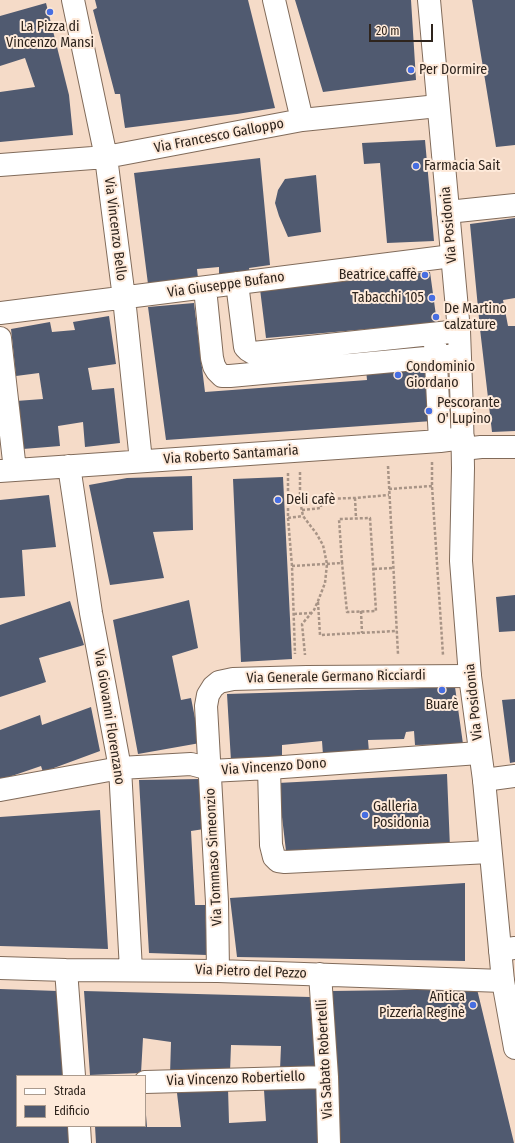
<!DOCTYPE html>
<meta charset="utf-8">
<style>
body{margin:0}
#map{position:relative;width:515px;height:1143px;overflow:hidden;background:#f5dbc8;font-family:"Fira Sans Condensed",sans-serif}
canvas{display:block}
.legend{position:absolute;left:16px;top:1075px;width:130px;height:52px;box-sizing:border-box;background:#feeada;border:1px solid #ab9b8e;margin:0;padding:5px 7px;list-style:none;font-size:12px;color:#2e241d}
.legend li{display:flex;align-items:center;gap:8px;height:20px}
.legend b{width:20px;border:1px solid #ab9b8e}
.scale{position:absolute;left:369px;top:24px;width:64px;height:18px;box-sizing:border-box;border:2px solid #2e241d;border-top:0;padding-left:5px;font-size:12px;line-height:14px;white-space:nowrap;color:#2e241d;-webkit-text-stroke:3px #feeada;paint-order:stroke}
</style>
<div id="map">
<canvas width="515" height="1143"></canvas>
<ul class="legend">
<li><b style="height:5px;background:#fff"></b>Strada</li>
<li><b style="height:11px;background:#505a70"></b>Edificio</li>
</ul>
<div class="scale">20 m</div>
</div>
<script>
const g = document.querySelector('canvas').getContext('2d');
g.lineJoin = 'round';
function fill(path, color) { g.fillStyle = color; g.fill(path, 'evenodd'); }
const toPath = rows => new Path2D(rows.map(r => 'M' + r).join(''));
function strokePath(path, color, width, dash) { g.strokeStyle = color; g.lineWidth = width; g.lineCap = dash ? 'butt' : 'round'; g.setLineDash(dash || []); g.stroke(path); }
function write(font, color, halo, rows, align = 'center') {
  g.font = font + ' "Fira Sans Condensed",sans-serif'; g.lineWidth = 4; g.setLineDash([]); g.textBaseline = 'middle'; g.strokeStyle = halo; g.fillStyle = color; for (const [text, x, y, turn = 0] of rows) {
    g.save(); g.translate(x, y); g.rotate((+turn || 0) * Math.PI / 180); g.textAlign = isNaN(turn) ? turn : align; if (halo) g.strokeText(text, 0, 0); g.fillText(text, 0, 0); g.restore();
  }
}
const building = toPath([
 [95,0,248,0,275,108,237,114,125,128,120,94,115,94,93,10,97,8],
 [295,0,411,0,416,80,323,92],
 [472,0,515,0,515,145,496,147],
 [46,3,69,95,73,135,0,142,0,92,35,87,25,58,0,66,0,16],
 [425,140,434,241,387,243,380,163,364,164,362,143],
 [260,158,270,265,249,268,250,274,219,276,219,267,197,269,198,278,148,284,134,173],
 [316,175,321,232,288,237,279,216,275,203,278,190,285,179],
 [515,218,515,298,503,300,508,326,515,326,515,431,492,432,480,329,470,224],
 [430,272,437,323,266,338,260,289],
 [194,303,205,392,367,380,366,369,428,366,432,421,166,440,148,307],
 [109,316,116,364,88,368,92,390,114,388,120,443,85,447,83,422,58,426,60,446,23,449,16,401,43,399,39,373,16,376,11,329,50,322,52,332,75,330,73,322],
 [192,476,193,530,153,532,164,578,110,585,89,485,127,478],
 [283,477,292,659,241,662,233,479],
 [49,495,56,547,22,550,25,596,0,598,0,500],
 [515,595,515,631,499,632,496,597],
 [189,600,198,648,172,656,181,700,191,698,200,743,138,754,113,620],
 [70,601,84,645,39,658,46,682,0,697,0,625],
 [455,687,463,744,415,745,414,731,406,732,404,739,368,740,369,752,323,755,322,741,282,745,282,760,231,761,227,694],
 [515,699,515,762,510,763,502,700],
 [91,707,100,751,43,772,41,766,0,780,0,730,40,715,42,725],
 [447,774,450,848,286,851,278,783],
 [201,779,204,829,191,831,195,905,205,905,207,955,149,953,139,780],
 [100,810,108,949,0,946,0,817],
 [465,883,465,961,237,957,230,898],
 [0,989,58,991,64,1076,17,1076,17,1126,70,1126,72,1143,0,1143],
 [477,989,514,1143,339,1143,332,991],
 [84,991,310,997,316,1070,280,1070,281,1046,231,1045,230,1072,170,1075,171,1042,143,1038,141,1073,90,1075],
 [318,1084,320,1143,96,1143,95,1126,145,1126,145,1115,146,1115,147,1127,181,1127,177,1093,228,1088,229,1123,266,1121,264,1090]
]);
const path = toPath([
 [432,462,432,486,443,655],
 [388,466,398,654],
 [300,472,300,501,303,516,316,533,323,545,327,564,325,583,318,601,314,610,302,624,305,655],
 [288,473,288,518,292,566,295,654],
 [389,489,432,486],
 [355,498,356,518],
 [302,510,321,508,321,499,355,498,389,495],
 [288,518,303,516],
 [292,566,342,563,339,519,370,518,376,611,347,612,342,563],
 [374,569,393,568],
 [318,602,320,635,397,631],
 [361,611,362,633],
 [294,614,311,613]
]);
const minor = toPath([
 [73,0,106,157,113,212,124,298,141,461],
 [274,0,302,120],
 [0,165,106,157,302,120,438,106],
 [448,212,515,205],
 [237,283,245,347,248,350,253,353,459,331],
 [205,288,212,358,214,366,217,371,222,376,230,376,459,355],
 [0,313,452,256],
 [0,338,15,470],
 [435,343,440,441],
 [463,449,481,447,515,447],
 [69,466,91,613,120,768,131,970],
 [0,471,440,441,463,438],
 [269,768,271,845,274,857,278,861,285,862,490,852],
 [484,780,515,776],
 [0,790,120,768,191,764,206,768,210,771,269,768,479,753],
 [500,950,515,948],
 [0,968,66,970,218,971,503,981],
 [66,970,74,1076],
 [218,971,217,902,206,706,208,695,213,687,219,682,233,679,307,677,470,676],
 [320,974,327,1077,329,1143],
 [145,1082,327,1077],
 [79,1126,80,1143]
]);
const major = toPath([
 [429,0,459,331,462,412,463,468,461,561,470,676,484,780,503,981,515,1048]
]);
const markers = [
 [50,12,4,"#476ee1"],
 [411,70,4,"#476ee1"],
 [416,166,4,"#476ee1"],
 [425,275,4,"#476ee1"],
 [432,298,4,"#476ee1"],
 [436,317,4,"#476ee1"],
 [398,375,4,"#476ee1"],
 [429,411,4,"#476ee1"],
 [278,500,4,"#476ee1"],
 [442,690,4,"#476ee1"],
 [365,815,4,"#476ee1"],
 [473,1005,4,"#476ee1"]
];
const poiNames = [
 ["La Pizza di",50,27,"center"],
 ["Vincenzo Mansi",50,43,"center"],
 ["Per Dormire",419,70],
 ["Farmacia Sait",424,166],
 ["Beatrice caffè",417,275,"right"],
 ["Tabacchi 105",424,298,"right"],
 ["De Martino",444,309],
 ["calzature",444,325],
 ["Condominio",406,367],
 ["Giordano",406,383],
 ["Pescorante",437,403],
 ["O' Lupino",437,419],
 ["Deli cafè",286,500],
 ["Buarè",442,705,"center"],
 ["Galleria",373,807],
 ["Posidonia",373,823],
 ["Antica",465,997,"right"],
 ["Pizzeria Reginè",465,1013,"right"]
];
const streetNames = [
 ["Via Francesco Galloppo",219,136,-11],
 ["Via Posidonia",449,225,-95],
 ["Via Vincenzo Bello",115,229,83],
 ["Via Giuseppe Bufano",226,285,-8],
 ["Via Roberto Santamaria",231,455,-4],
 ["Via Generale Germano Ricciardi",336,677,-1],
 ["Via Posidonia",474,702,-96],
 ["Via Giovanni Florenzano",109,717,81],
 ["Via Vincenzo Dono",274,767,-4],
 ["Via Tommaso Simeonzio",214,857,-93],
 ["Via Pietro del Pezzo",251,972,2],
 ["Via Sabato Robertelli",325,1059,-93],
 ["Via Vincenzo Robertiello",236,1079,-2]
];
fill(building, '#505a70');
strokePath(minor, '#816b5a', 24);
strokePath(major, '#816b5a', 24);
strokePath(path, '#a89486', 2.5, [3, 2]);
strokePath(minor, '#fff', 22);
strokePath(major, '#fff', 22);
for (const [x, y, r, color] of markers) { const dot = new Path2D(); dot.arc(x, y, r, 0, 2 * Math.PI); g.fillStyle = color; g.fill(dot); strokePath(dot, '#feeada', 1.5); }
write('14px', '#2e241d', '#feeada', poiNames, 'left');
write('14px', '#2e241d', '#feeada', streetNames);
</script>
